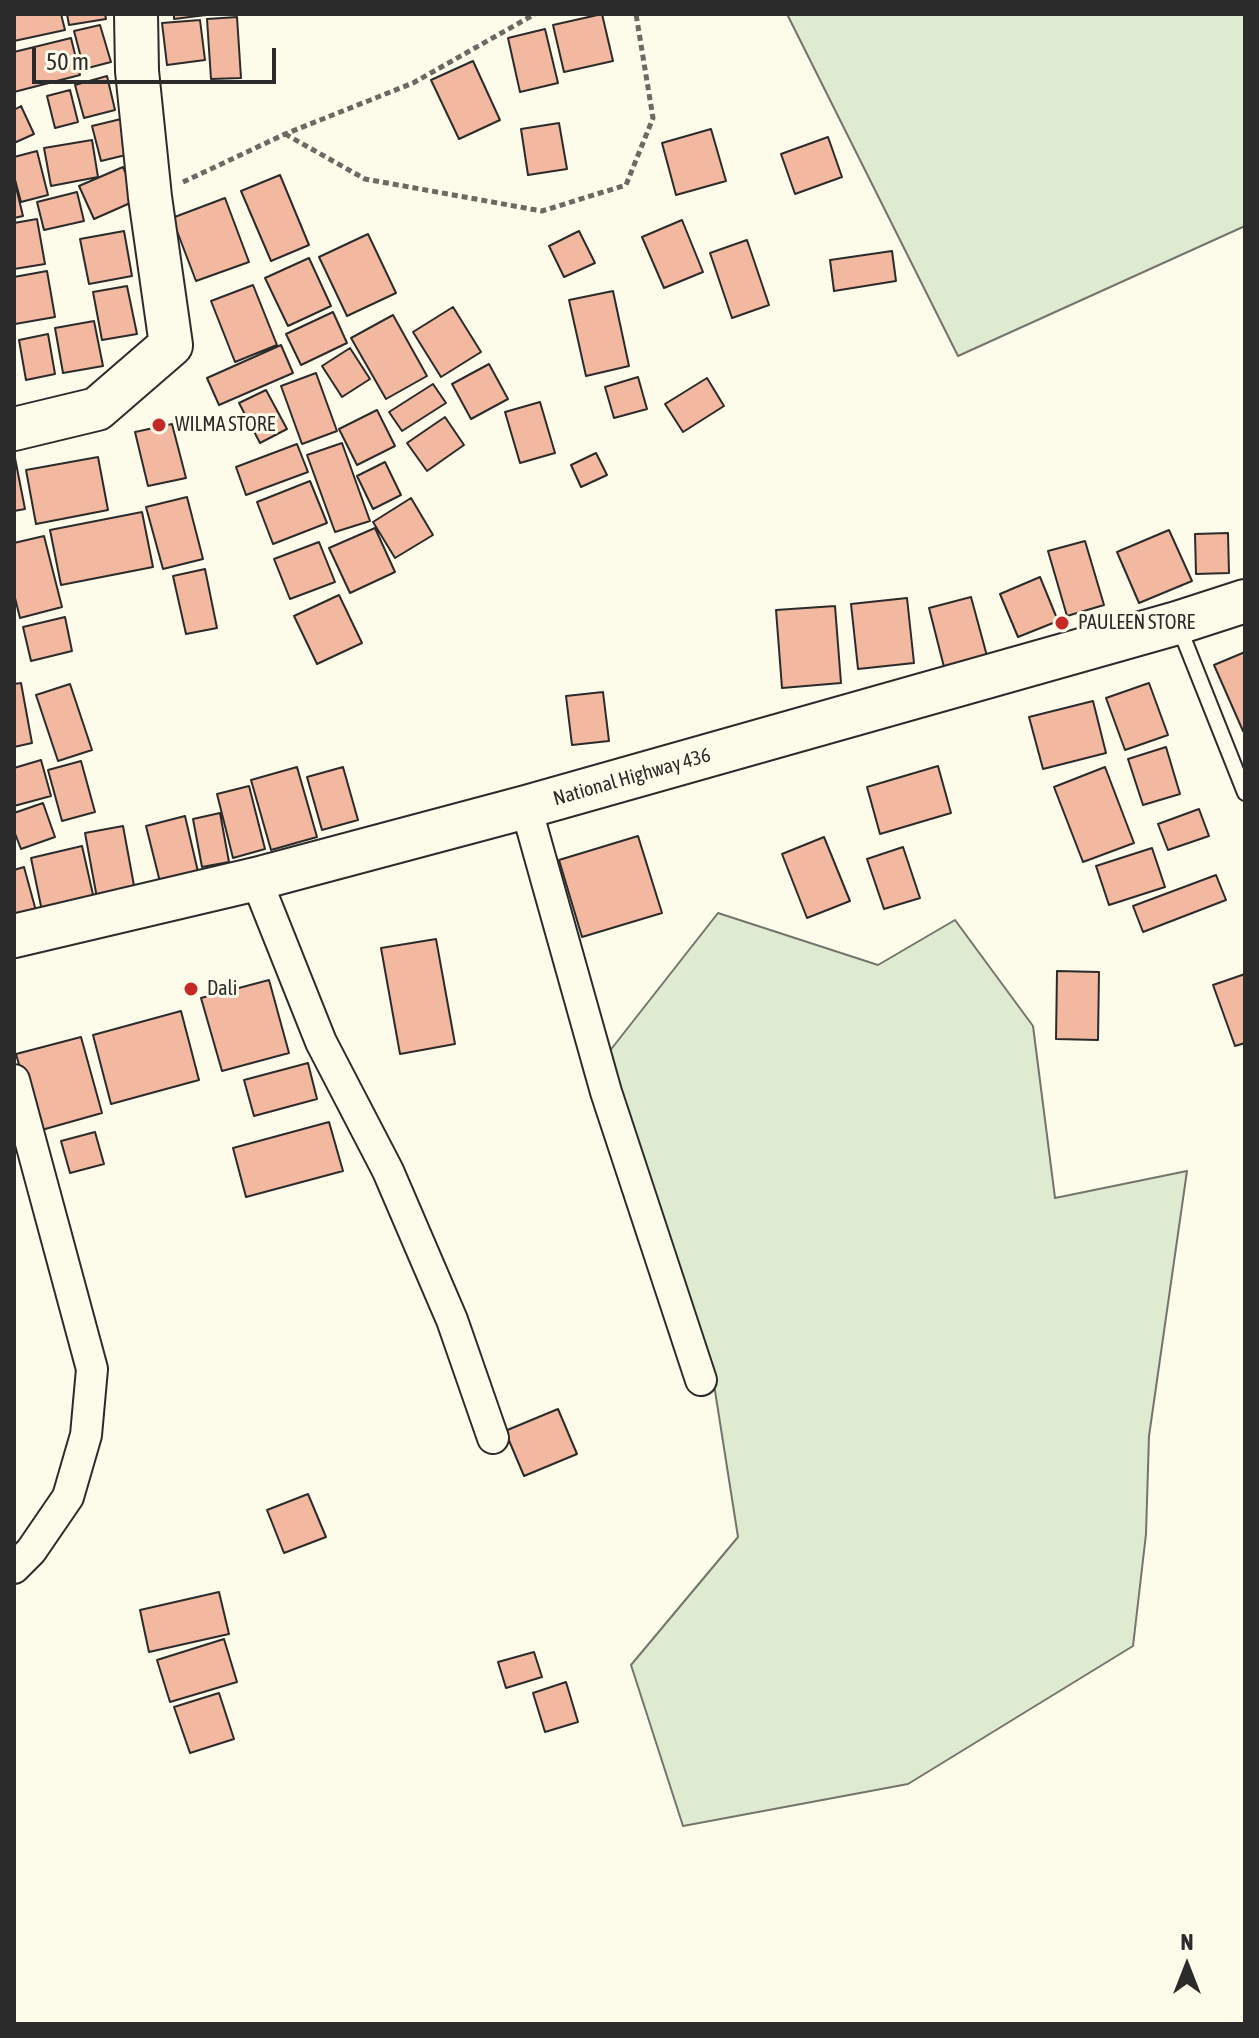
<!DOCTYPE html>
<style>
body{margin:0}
#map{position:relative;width:1259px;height:2038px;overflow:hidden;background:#fdfbea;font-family:"Asap Condensed",sans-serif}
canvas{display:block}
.frame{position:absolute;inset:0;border:16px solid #2b2b2b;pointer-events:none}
.north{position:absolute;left:1147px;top:1926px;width:80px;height:80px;-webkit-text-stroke:6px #fdfbea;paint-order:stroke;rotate:0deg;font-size:22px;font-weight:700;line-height:32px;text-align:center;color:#2b2b2b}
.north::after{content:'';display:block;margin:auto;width:28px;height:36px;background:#2b2b2b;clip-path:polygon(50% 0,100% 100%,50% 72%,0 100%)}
.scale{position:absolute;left:32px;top:48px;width:244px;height:36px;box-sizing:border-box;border:4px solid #2b2b2b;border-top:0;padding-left:10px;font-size:24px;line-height:28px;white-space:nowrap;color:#2b2b2b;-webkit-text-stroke:6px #fdfbea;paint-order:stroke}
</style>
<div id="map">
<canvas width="1259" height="2038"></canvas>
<div class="frame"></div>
<div class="north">N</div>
<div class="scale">50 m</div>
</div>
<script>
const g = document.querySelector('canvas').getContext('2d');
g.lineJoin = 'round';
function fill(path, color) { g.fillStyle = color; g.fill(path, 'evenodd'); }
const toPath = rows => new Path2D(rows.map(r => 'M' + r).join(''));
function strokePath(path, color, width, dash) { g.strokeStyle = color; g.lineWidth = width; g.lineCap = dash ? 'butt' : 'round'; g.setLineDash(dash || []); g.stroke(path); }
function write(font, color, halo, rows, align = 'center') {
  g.font = font + ' "Asap Condensed",sans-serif'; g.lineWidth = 6; g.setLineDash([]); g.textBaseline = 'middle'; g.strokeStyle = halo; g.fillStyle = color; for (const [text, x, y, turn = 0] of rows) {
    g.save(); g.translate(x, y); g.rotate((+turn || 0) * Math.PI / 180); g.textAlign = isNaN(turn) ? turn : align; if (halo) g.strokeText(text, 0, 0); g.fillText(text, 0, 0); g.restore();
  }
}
const green = toPath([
 [787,14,1245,14,1245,226,958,356,787,14],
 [718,913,878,965,955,920,1033,1026,1055,1198,1187,1171,1149,1436,1146,1534,1133,1646,908,1784,683,1826,631,1665,738,1537,713,1378,605,1057,718,913]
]);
const building = toPath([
 [14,14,61,14,65,30,14,41,14,14],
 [67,14,105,14,106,19,69,25,67,14],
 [174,14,214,14,174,19,174,14],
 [602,14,613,61,564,72,553,25,602,14],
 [237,17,241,78,211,79,207,19,237,17],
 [200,20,205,60,167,65,162,23,200,20],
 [100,25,111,62,84,69,74,31,100,25],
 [545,29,558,83,520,92,508,38,545,29],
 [71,38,80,75,14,92,14,52,71,38],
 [473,61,500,120,459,139,431,80,473,61],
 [107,76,115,110,84,118,75,85,107,76],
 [70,90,78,122,55,128,47,96,70,90],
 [21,106,34,134,14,143,14,110,21,106],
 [121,119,130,154,101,161,92,126,121,119],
 [559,123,567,169,528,175,521,129,559,123],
 [711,129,726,181,676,195,662,143,711,129],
 [828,137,842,177,795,194,781,154,828,137],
 [92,140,98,177,51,186,44,148,92,140],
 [37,151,48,195,21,202,14,176,14,157,37,151],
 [123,167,137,200,94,219,79,186,123,167],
 [280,175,309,245,271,261,241,191,280,175],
 [14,179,23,216,14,218,14,179],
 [77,192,84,221,44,230,37,202,77,192],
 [225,198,249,262,196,281,172,218,225,198],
 [37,219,45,264,14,269,14,223,37,219],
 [682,220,703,272,664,288,642,237,682,220],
 [124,231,132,276,89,284,80,239,124,231],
 [579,231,595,263,564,277,549,246,579,231],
 [368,234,396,293,347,316,319,257,368,234],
 [747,240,769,305,732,318,710,253,747,240],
 [892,251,896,281,834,291,830,260,892,251],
 [309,258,331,306,288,326,265,278,309,258],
 [47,271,55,317,15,324,14,277,47,271],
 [253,285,277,345,235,362,211,301,253,285],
 [127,286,137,334,102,340,93,292,127,286],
 [613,291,629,366,586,376,569,300,613,291],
 [453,307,481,352,441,377,413,332,453,307],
 [333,312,347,343,301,365,286,334,333,312],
 [393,315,427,376,386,399,351,338,393,315],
 [94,321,103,366,63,373,55,328,94,321],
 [48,334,55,374,26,380,19,340,48,334],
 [281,345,293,373,219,405,207,378,281,345],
 [350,348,370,379,342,397,322,366,350,348],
 [489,364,508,399,471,419,452,384,489,364],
 [316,373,337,431,302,444,281,386,316,373],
 [638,377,647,409,614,418,605,387,638,377],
 [707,378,724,406,683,432,665,404,707,378],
 [433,384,446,403,402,431,389,412,433,384],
 [266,390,287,429,260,443,239,403,266,390],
 [540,402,555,453,520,463,505,412,540,402],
 [377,410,395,446,357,465,339,429,377,410],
 [445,417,464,445,427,471,407,443,445,417],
 [172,424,186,478,148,486,135,432,172,424],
 [342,443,370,521,335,532,307,455,342,443],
 [297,444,308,472,246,495,236,467,297,444],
 [14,453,25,509,14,511,14,453],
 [596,453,607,475,581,487,571,465,596,453],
 [98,457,108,510,36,524,26,470,98,457],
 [385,462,401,495,373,509,357,476,385,462],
 [310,481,327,523,273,544,257,502,310,481],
 [187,497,203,559,163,569,146,507,187,497],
 [411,498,433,535,395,558,373,522,411,498],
 [142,512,153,567,61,585,50,530,142,512],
 [375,528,395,572,350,593,329,548,375,528],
 [1169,530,1192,581,1139,603,1117,552,1169,530],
 [1228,533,1229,573,1196,574,1195,534,1228,533],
 [44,536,62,607,20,618,14,594,14,543,44,536],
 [1085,541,1104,605,1067,616,1048,551,1085,541],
 [319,542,335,582,290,599,274,559,319,542],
 [205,569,217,628,186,634,173,576,205,569],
 [1040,577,1058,621,1018,637,1000,594,1040,577],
 [339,595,362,643,317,664,294,616,339,595],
 [971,597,987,656,944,667,929,608,971,597],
 [907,598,914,663,858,669,851,604,907,598],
 [835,606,841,683,782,688,776,610,835,606],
 [65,617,72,651,31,661,23,627,65,617],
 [1245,652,1245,731,1243,731,1214,665,1245,652],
 [21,683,32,743,14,747,14,684,21,683],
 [1149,683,1168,735,1125,750,1106,698,1149,683],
 [70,684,92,750,58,761,36,695,70,684],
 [603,692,609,741,572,745,566,696,603,692],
 [1093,701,1106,753,1043,769,1029,717,1093,701],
 [1166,747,1180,794,1143,805,1128,759,1166,747],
 [41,760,51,796,14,806,14,768,41,760],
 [81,761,95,812,62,821,48,770,81,761],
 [938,766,951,813,880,834,867,787,938,766],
 [297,767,317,837,271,850,251,780,297,767],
 [343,767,358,820,322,830,307,777,343,767],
 [1105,767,1134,843,1083,862,1054,787,1105,767],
 [249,786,265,849,233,858,217,794,249,786],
 [43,803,55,837,21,849,14,831,14,813,43,803],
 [1199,809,1209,836,1168,850,1158,824,1199,809],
 [220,813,229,862,202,867,193,819,220,813],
 [185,816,199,876,161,886,146,826,185,816],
 [123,826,135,891,97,898,85,833,123,826],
 [638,836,662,913,582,937,559,860,638,836],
 [824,837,850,901,807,918,782,854,824,837],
 [82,846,94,899,42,911,31,858,82,846],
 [903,847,920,898,884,909,867,859,903,847],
 [1152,848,1165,887,1109,905,1096,866,1152,848],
 [24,867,36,911,14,917,14,870,24,867],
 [1216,875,1226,900,1143,932,1133,906,1216,875],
 [436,939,455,1044,400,1054,381,948,436,939],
 [1057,971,1099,972,1098,1040,1056,1039,1057,971],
 [1245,974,1245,1043,1235,1046,1213,985,1245,974],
 [269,980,289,1053,222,1071,201,998,269,980],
 [181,1011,199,1080,111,1104,93,1035,181,1011],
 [81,1037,102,1113,38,1131,16,1054,81,1037],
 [308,1063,317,1099,254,1116,244,1080,308,1063],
 [329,1122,343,1171,246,1197,233,1148,329,1122],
 [95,1132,104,1164,70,1173,61,1141,95,1132],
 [558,1409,577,1454,524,1476,505,1431,558,1409],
 [308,1494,326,1537,284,1553,267,1510,308,1494],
 [219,1592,229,1634,149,1652,140,1610,219,1592],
 [224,1639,237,1682,170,1702,157,1660,224,1639],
 [534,1652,542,1677,506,1688,498,1662,534,1652],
 [566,1682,578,1722,545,1732,533,1693,566,1682],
 [219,1693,234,1739,190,1753,174,1707,219,1693]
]);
const path = toPath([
 [285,134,365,179,542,211,626,185,653,118,636,14],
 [183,182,285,134,413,83,535,14]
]);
const lane = toPath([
 [1179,627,1245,793]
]);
const street = toPath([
 [526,807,606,1092,701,1380],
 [256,879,321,1042,388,1171,452,1320,493,1438],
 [14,1080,92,1369,86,1435,68,1497,31,1551,14,1568]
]);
const secondary = toPath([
 [14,429,97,409,171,345,150,197,137,71,136,14],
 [14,936,256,879,526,807,1177,623,1245,601]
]);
const markers = [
 [159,425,8,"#c62828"],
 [1062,623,8,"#c62828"],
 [191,989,8,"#c62828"]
];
const poiNames = [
 ["WILMA STORE",175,425],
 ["PAULEEN STORE",1078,623],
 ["Dali",207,989]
];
const streetNames = [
 ["National Highway 436",632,777,-16]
];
fill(green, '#deebd1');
strokePath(green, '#74746e', 2);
fill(building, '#f2b8a0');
strokePath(building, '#2b2b2b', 2);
strokePath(lane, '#2b2b2b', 18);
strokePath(street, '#2b2b2b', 34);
strokePath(secondary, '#2b2b2b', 46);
strokePath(path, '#6a6964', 5, [6, 4]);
strokePath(lane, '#fdfbea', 14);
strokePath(street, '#fdfbea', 30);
strokePath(secondary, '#fdfbea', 42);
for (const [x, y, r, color] of markers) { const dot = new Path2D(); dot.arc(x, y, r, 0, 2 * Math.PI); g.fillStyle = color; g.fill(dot); strokePath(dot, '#fdfbea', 3); }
write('20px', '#2b2b2b', '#fdfbea', poiNames, 'left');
write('20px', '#2b2b2b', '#fdfbea', streetNames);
</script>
